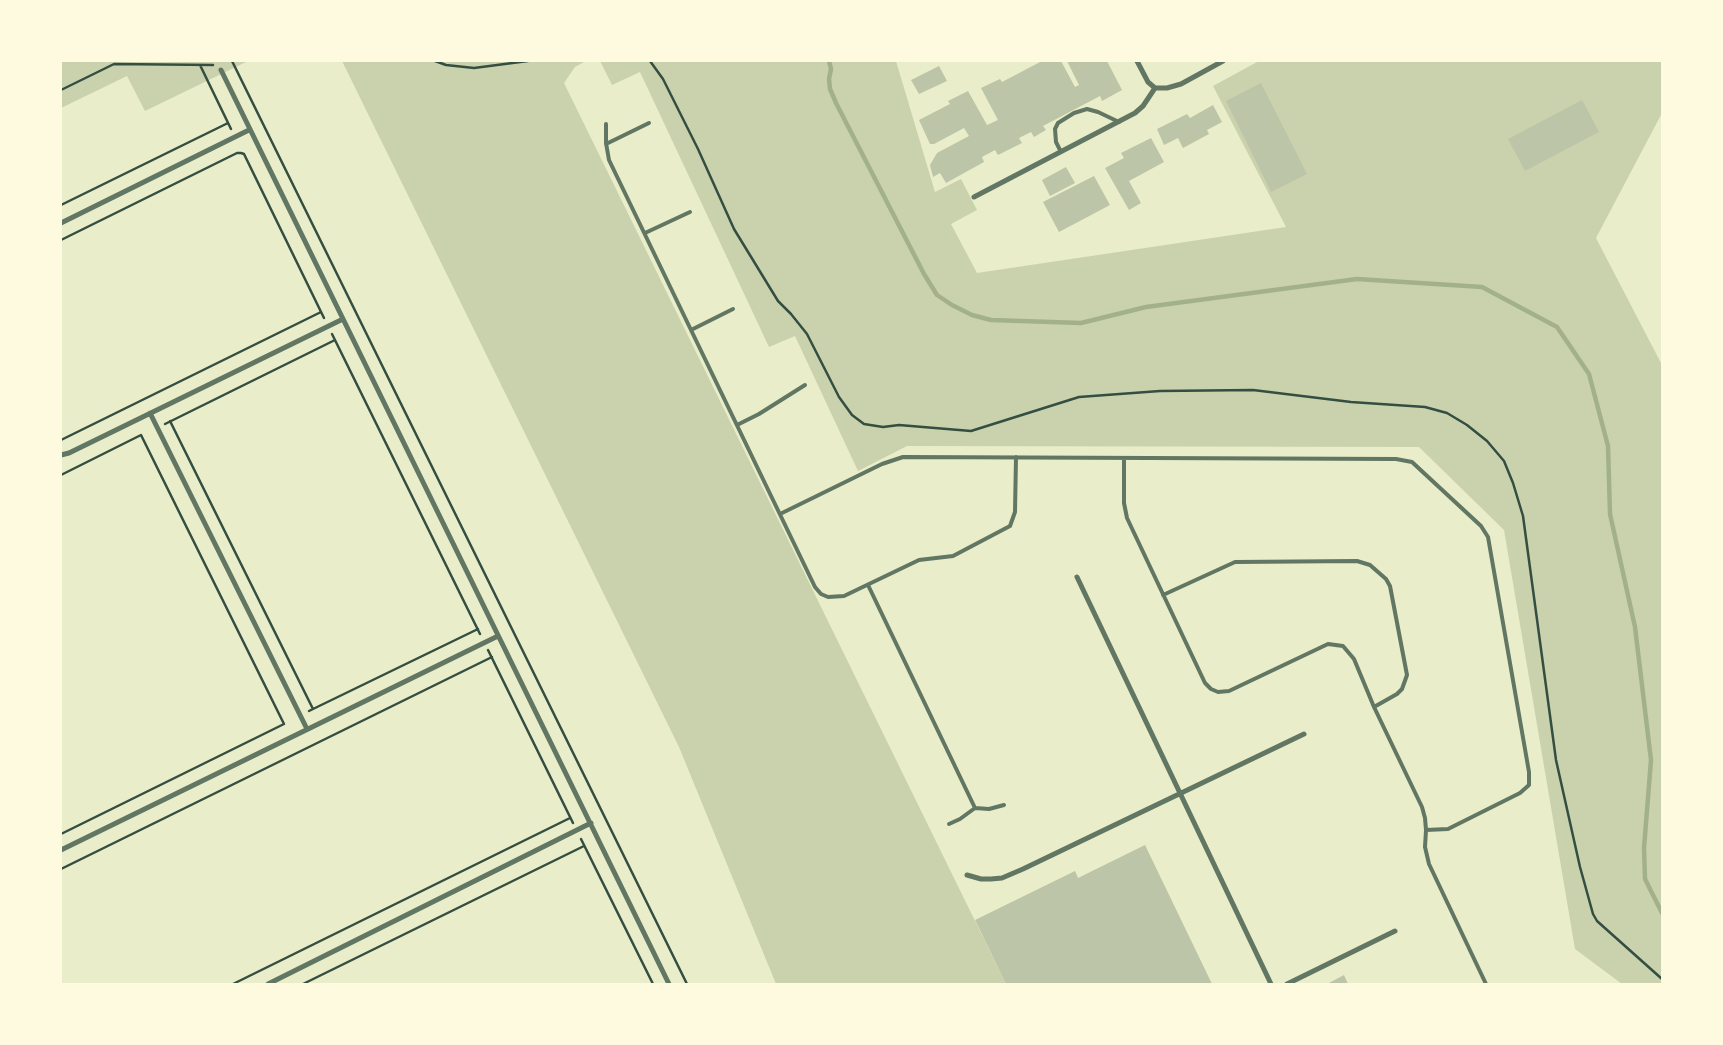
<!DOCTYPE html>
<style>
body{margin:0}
#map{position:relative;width:1723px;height:1045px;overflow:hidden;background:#e9edc9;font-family:Montserrat,sans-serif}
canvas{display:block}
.frame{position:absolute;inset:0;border:62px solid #fefae0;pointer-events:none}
</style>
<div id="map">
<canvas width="1723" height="1045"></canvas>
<div class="frame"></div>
</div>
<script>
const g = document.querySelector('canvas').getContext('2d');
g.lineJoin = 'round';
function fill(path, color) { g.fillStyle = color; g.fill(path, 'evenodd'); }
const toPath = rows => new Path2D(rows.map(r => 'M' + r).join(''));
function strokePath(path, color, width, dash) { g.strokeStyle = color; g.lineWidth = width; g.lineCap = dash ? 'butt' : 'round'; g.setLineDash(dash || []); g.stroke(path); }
const green = toPath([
 [61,61,248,61,145,111,127,76,61,108],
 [342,61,597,61,584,62,575,67,564,83,1006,984,776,984,679,747],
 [600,61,896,61,935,192,961,179,977,210,951,224,977,273,1286,227,1213,86,1259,61,1662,61,1662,113,1596,238,1662,365,1662,984,1622,984,1575,949,1504,530,1419,447,907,446,858,471,795,336,769,347,640,72,612,85]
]);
const stream = toPath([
 [829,61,831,69,829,79,830,89,836,103,924,274,937,295,952,305,972,315,991,320,1081,323,1146,307,1357,279,1482,287,1557,327,1589,374,1608,446,1610,514,1635,627,1651,760,1644,848,1645,879,1662,913]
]);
const building = toPath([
 [1042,61,1061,61,1075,87,1079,85,1067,61,1107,61,1122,90,1102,101,1100,96,1043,126,1046,130,1034,137,1031,132,1019,138,1022,143,998,155,995,150,982,157,984,162,946,183,940,173,933,177,930,165,937,153,969,136,964,128,934,144,930,144,919,120,950,104,948,101,968,91,987,125,998,120,981,88,1000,79,1002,82],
 [939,66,947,81,919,94,911,80],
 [1261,83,1307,174,1271,192,1226,101],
 [1582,100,1599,132,1525,171,1508,139],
 [1213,105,1222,122,1207,130,1209,134,1183,148,1178,138,1164,145,1157,129,1187,114,1190,118],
 [1151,138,1164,162,1129,181,1141,203,1129,210,1105,168,1124,158,1121,153],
 [1066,167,1075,183,1050,196,1042,180],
 [1094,176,1110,205,1059,232,1043,202],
 [1145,845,1212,984,1006,984,975,920,1075,871,1078,878],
 [1344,975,1348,984,1327,984]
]);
const path = toPath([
 [232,61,687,984],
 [435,61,446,65,474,68,528,61],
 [650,61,663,79,698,149,734,229,778,301,791,314,807,334,839,397,852,415,864,424,883,427,899,425,971,431,1079,397,1160,391,1253,390,1351,402,1425,407,1447,413,1467,425,1487,441,1504,461,1513,483,1523,516,1556,760,1580,867,1593,914,1597,921,1662,979],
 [200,65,231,129],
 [61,90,114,64,213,65],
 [61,205,228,123],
 [61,240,237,153,241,153,244,154,324,318],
 [332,334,480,634],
 [170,421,313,709,309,711],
 [165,424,335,340],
 [61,440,321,312],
 [61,475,141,435,284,724,61,834],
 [488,650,573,823],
 [313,709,478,629],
 [581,839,653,984],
 [61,869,492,657],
 [233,984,570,818],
 [303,984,584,846]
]);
const service = toPath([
 [606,124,606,143,609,160,815,587,821,594,828,597,844,596,919,560,953,556,1010,526,1015,512,1016,457],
 [606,144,649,123],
 [1061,152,1056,142,1055,129,1058,123,1074,113,1087,109,1098,112,1119,122],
 [645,233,690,212],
 [691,330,733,309],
 [737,425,759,414,805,385],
 [1124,459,1124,503,1127,518,1205,683,1211,689,1218,692,1229,691,1328,644,1343,646,1354,659,1374,707,1422,807,1425,818,1426,830,1425,847,1429,864,1486,984],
 [780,514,882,464,903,457,1396,459,1412,462,1481,526,1488,537,1529,772,1529,785,1520,793,1448,829,1426,830],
 [868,585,975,808],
 [1163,595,1235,562,1357,561,1370,565,1386,579,1390,586,1407,675,1402,689,1397,694,1374,707],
 [949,824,960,819,975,808,989,809,1004,805]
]);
const minor = toPath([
 [1137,61,1148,82,1155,88],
 [221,70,669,984],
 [974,197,1135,113,1143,106,1155,88,1167,88,1181,84,1223,61],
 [61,223,249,130],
 [150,413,307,729],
 [61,455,69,453,343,319],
 [1077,577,1271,984],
 [61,850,498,636],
 [967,875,981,879,991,879,1002,878,1023,869,1304,734],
 [268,984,591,823],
 [1287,984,1395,931]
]);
fill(green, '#cad2ad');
strokePath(stream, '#a3b18a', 4.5);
fill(building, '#bcc5a7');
strokePath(path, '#344e41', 2.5);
strokePath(service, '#617663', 4);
strokePath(minor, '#617663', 5);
</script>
